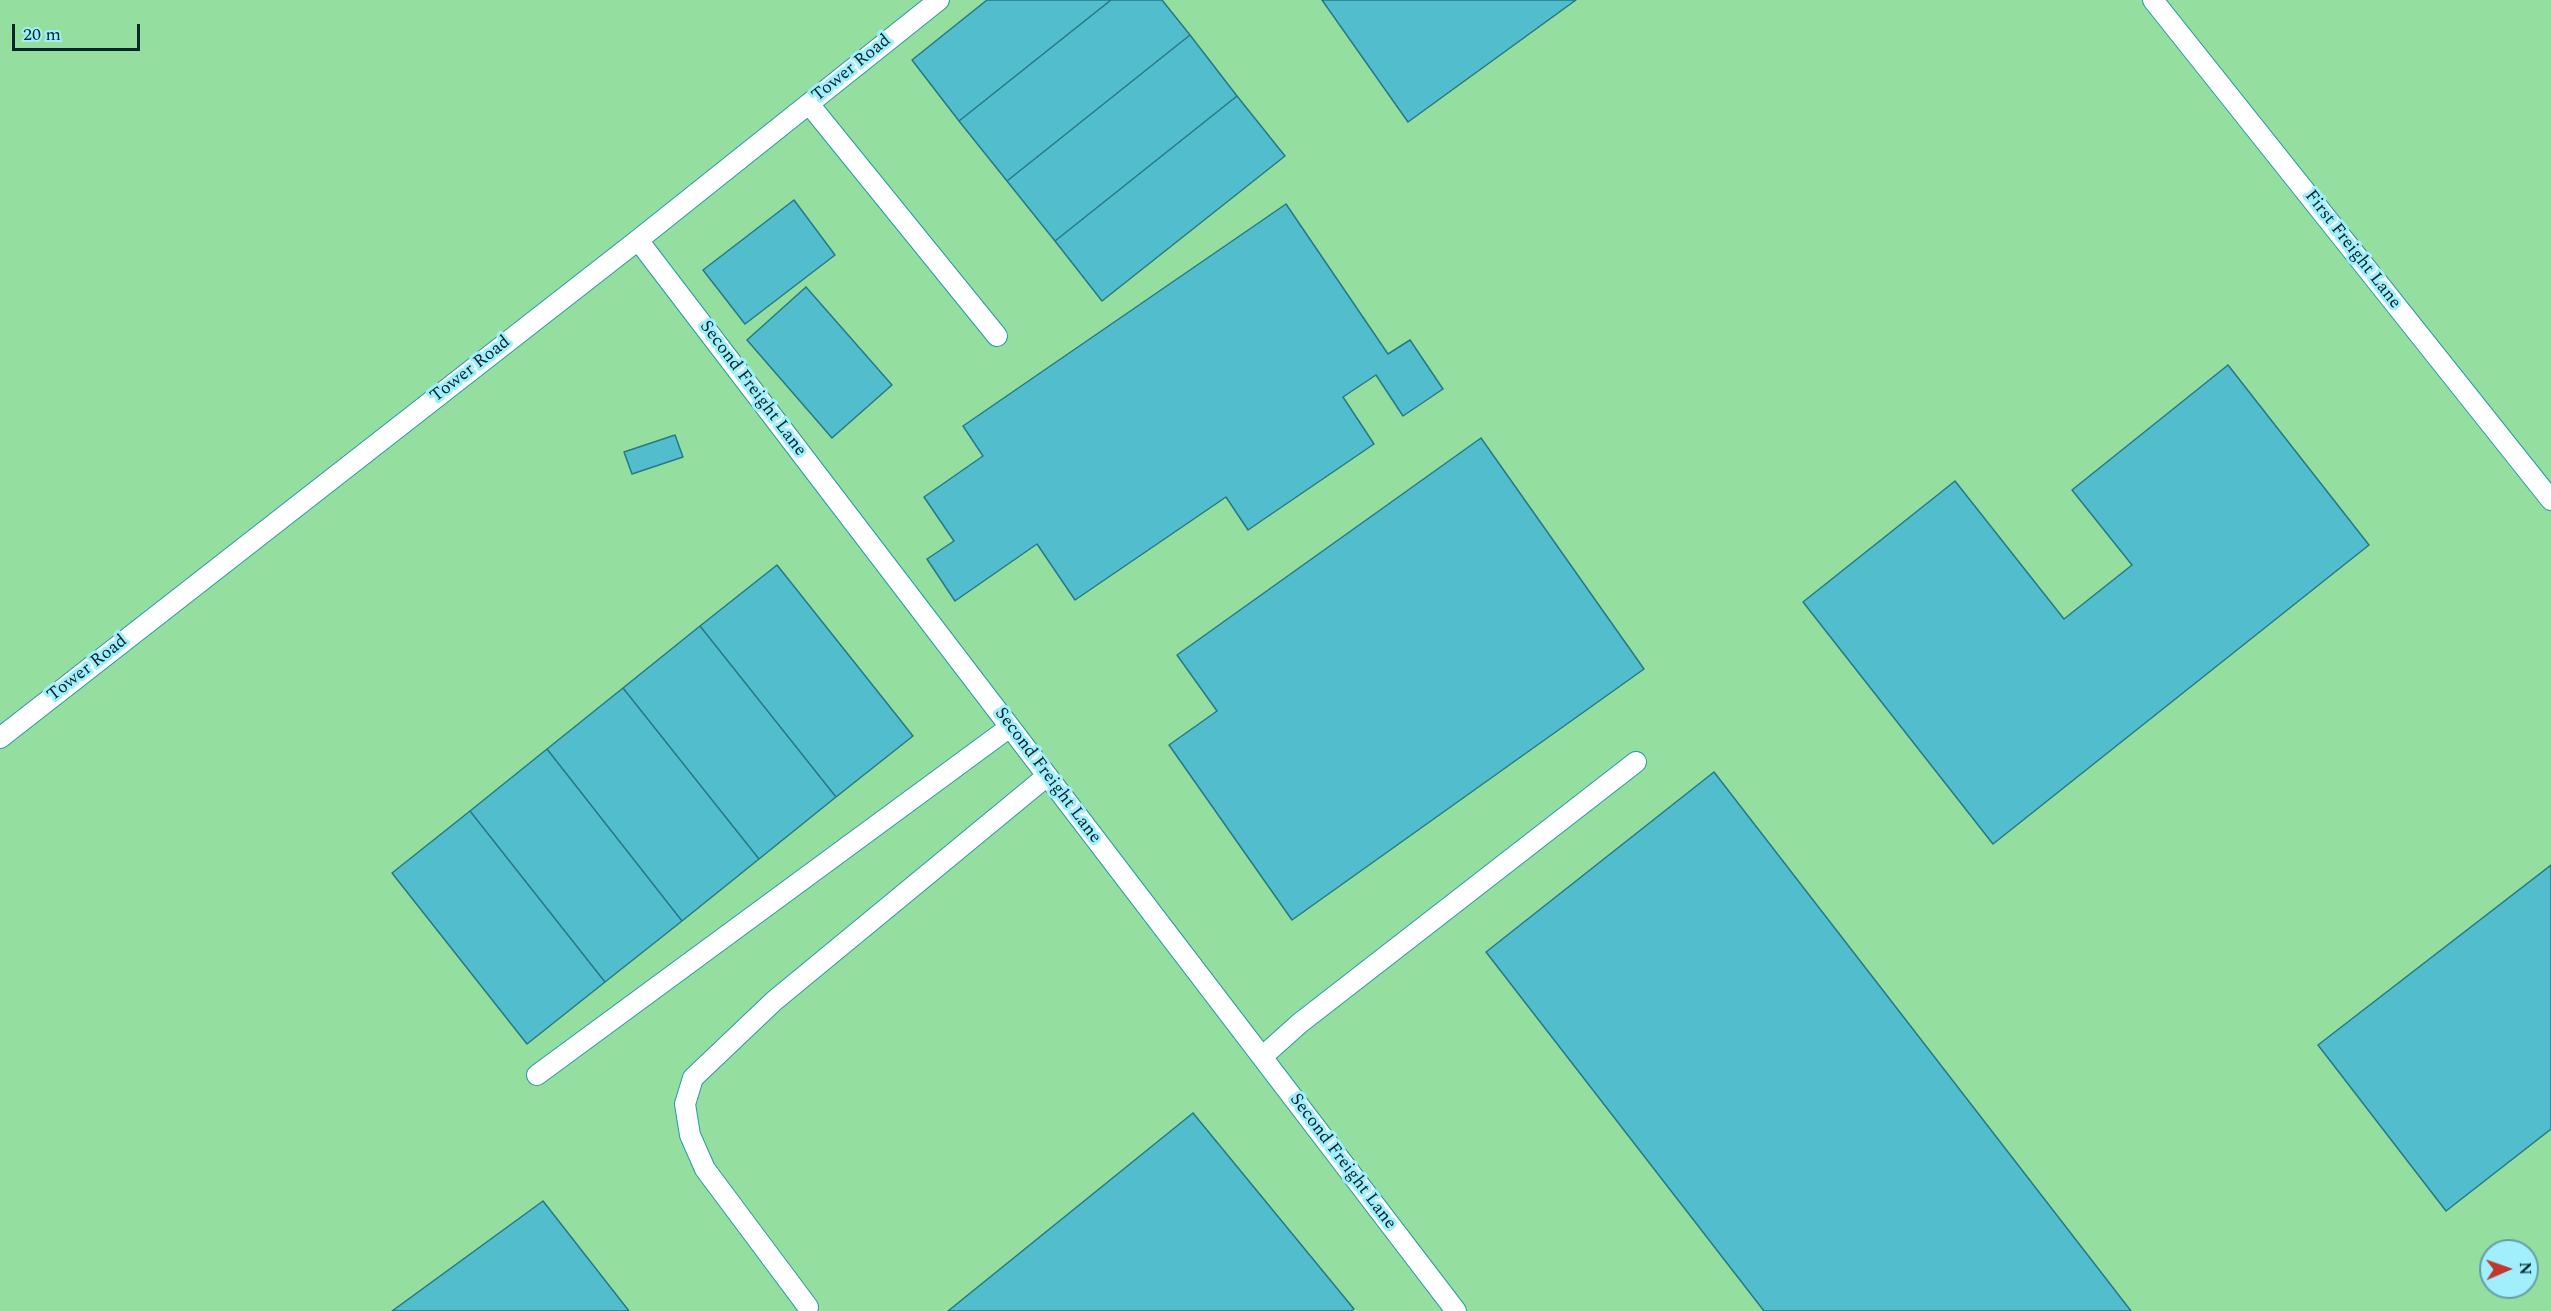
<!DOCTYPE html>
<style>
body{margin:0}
#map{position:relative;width:2551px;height:1311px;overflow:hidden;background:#a1effc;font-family:Spectral,serif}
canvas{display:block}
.north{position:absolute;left:2479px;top:1239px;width:60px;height:60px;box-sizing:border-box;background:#a1effc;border:2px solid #629fa8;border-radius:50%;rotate:88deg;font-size:16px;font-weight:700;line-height:24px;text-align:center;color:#03262b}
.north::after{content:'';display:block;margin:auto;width:21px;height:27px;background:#c3362c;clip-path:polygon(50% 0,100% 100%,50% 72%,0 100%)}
.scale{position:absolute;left:12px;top:24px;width:128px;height:27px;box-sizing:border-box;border:3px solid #03262b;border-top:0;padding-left:8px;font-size:18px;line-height:21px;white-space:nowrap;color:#03262b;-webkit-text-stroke:4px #a1effc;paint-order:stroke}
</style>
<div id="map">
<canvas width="2551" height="1311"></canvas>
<div class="north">N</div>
<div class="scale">20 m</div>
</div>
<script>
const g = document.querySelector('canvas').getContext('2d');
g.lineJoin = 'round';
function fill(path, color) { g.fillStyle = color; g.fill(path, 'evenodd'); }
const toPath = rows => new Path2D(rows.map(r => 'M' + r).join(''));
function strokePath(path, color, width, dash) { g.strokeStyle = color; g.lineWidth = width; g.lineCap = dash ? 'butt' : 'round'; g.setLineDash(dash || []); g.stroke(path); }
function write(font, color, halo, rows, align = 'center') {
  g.font = font + ' Spectral,serif'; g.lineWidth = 6; g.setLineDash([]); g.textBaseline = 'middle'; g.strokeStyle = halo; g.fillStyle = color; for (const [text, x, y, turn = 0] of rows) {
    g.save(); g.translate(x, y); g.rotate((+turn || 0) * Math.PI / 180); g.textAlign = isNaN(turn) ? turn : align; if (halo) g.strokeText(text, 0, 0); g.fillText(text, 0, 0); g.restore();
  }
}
const green = toPath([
 [0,0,2551,0,2551,1311,0,1311],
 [2491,1251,2527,1251,2527,1287,2491,1287]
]);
const building = toPath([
 [987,0,1111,0,959,121,912,60,987,0],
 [1111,0,1162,0,1190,35,1007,181,959,121,1111,0],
 [1322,0,1576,0,1408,122,1322,0],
 [1190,35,1237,96,1055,241,1007,181,1190,35],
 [1237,96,1285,156,1102,301,1055,241,1237,96],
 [794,200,835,255,745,324,703,270,794,200],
 [1286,204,1388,354,1410,340,1443,389,1403,416,1376,375,1343,397,1374,444,1248,530,1226,497,1075,600,1037,544,955,601,927,559,954,541,924,497,983,456,963,426,1286,204],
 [806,287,892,385,832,438,747,340,806,287],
 [2228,365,2369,545,1993,844,1803,602,1955,481,2064,619,2132,565,2072,490,2228,365],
 [675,435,683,457,632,474,624,452,675,435],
 [1481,438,1644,669,1292,920,1169,745,1217,711,1177,655,1481,438],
 [777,565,913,736,836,797,700,626,777,565],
 [700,626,836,797,759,859,623,688,700,626],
 [623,688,759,859,682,921,547,749,623,688],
 [547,749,682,921,605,982,470,811,547,749],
 [1714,772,2131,1311,1764,1311,1486,952,1714,772],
 [470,811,605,982,527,1044,392,873,470,811],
 [2551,865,2551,1129,2446,1211,2318,1045,2551,865],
 [1193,1113,1354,1309,1351,1311,948,1311,1193,1113],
 [543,1201,629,1311,392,1311,543,1201]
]);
const lane = toPath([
 [2153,0,2551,500],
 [809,104,997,336],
 [638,240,1456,1311],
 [0,738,638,240,939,0],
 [1262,1057,1300,1023,1636,762],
 [537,1075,1010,727],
 [808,1307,705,1169,690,1135,685,1104,693,1078,774,1001,1047,776]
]);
const streetNames = [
 ["Tower Road",852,69,-39],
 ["First Freight Lane",2352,250,52],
 ["Tower Road",471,370,-38],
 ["Second Freight Lane",752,389,53],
 ["Tower Road",88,669,-38],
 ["Second Freight Lane",1047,776,53],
 ["Second Freight Lane",1342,1162,53]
];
fill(green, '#94dfa0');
fill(building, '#52bdcd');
strokePath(building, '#267984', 1.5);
strokePath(lane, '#2899a8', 22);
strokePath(lane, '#fff', 20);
write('18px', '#03262b', '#a1effc', streetNames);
</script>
